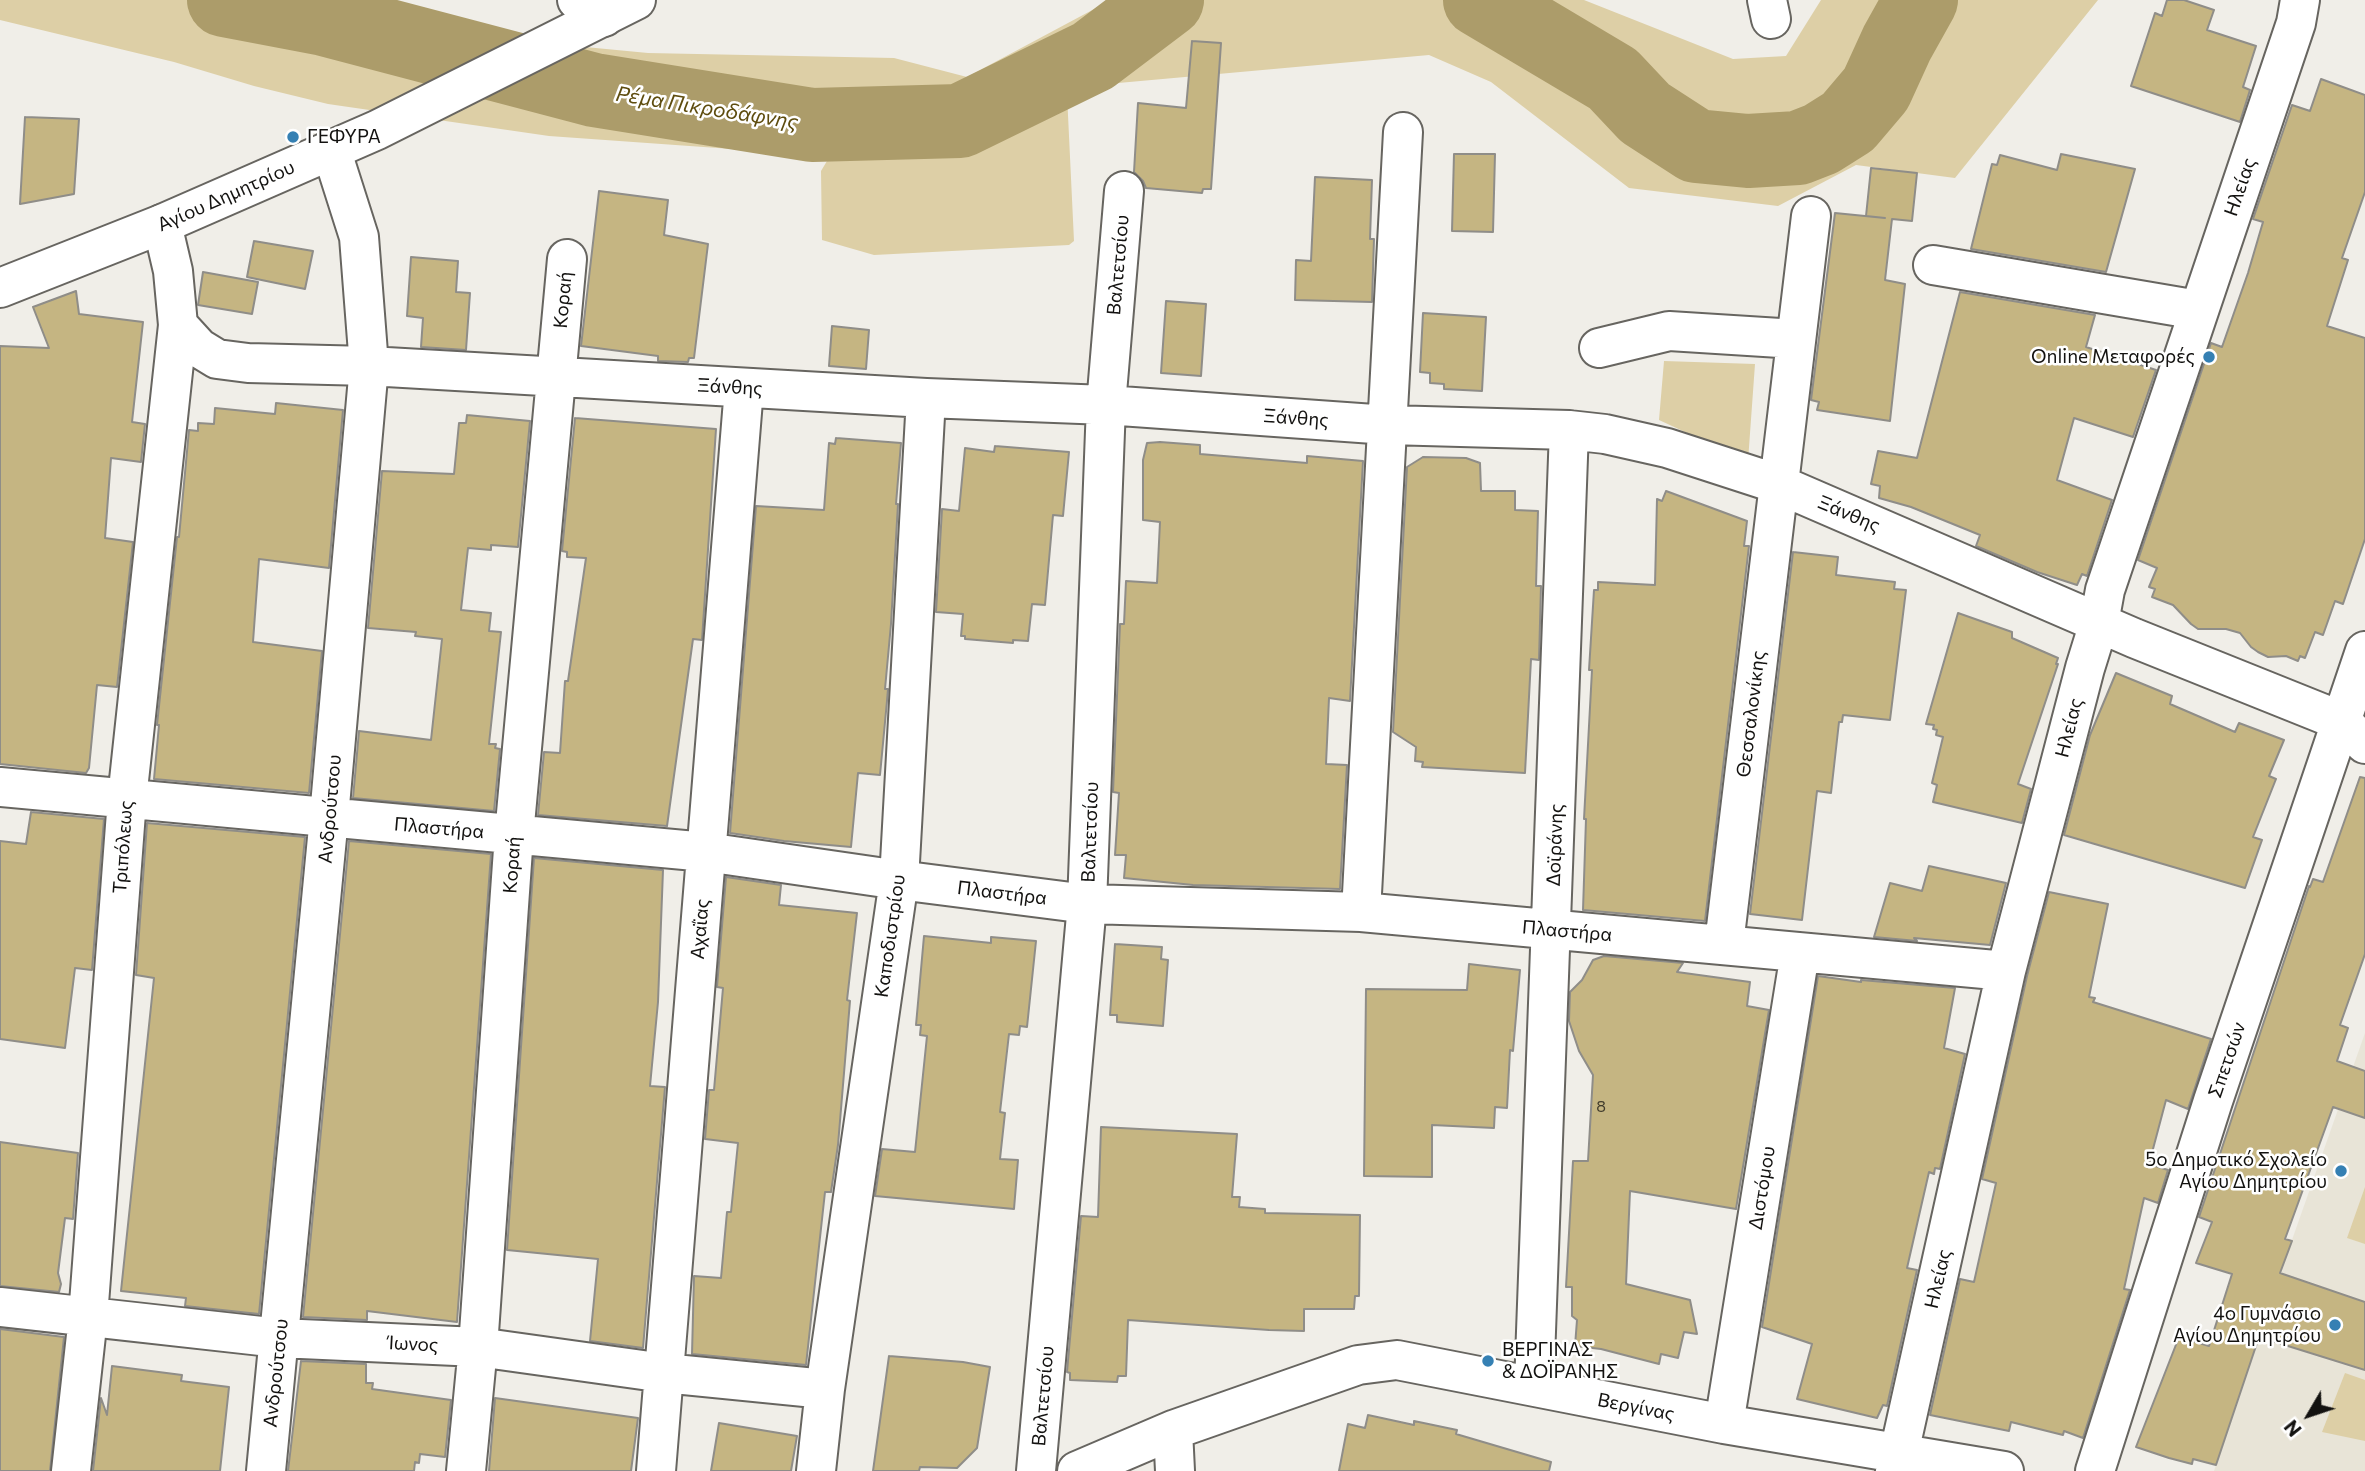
<!DOCTYPE html>
<meta charset="utf-8">
<style>
body{margin:0}
#map{position:relative;width:2365px;height:1471px;overflow:hidden;background:#f0eee8;font-family:Commissioner,sans-serif}
canvas{display:block}
.north{position:absolute;left:2274px;top:1380px;width:70px;height:70px;-webkit-text-stroke:5px #fff;paint-order:stroke;rotate:231deg;font-size:19px;font-weight:700;line-height:28px;text-align:center;color:#131210}
.north::after{content:'';display:block;margin:auto;width:24px;height:32px;background:#131210;clip-path:polygon(50% 0,100% 100%,50% 72%,0 100%)}
</style>
<div id="map">
<canvas width="2365" height="1471"></canvas>
<div class="north">N</div>
</div>
<script>
const g = document.querySelector('canvas').getContext('2d');
g.lineJoin = 'round';
function fill(path, color) { g.fillStyle = color; g.fill(path, 'evenodd'); }
const toPath = rows => new Path2D(rows.map(r => 'M' + r).join(''));
function strokePath(path, color, width, dash) { g.strokeStyle = color; g.lineWidth = width; g.lineCap = dash ? 'butt' : 'round'; g.setLineDash(dash || []); g.stroke(path); }
function write(font, color, halo, rows, align = 'center') {
  g.font = font + ' Commissioner,sans-serif'; g.lineWidth = 5; g.setLineDash([]); g.textBaseline = 'middle'; g.strokeStyle = halo; g.fillStyle = color; for (const [text, x, y, turn = 0] of rows) {
    g.save(); g.translate(x, y); g.rotate((+turn || 0) * Math.PI / 180); g.textAlign = isNaN(turn) ? turn : align; if (halo) g.strokeText(text, 0, 0); g.fillText(text, 0, 0); g.restore();
  }
}
const built = toPath([
 [2365,1033,2365,1471,2214,1471,2275,1288]
]);
const green = toPath([
 [0,0,386,0,449,34,648,53,894,58,967,77,1111,0,1584,0,1733,59,1786,56,1821,0,2098,0,1955,178,1856,165,1778,206,1629,188,1491,82,1429,55,1085,86,1067,94,1074,241,1069,245,874,255,822,240,821,171,830,156,549,136,328,104,254,86,174,62,0,20],
 [1664,361,1755,364,1748,461,1659,420],
 [2365,1187,2365,1244,2347,1238],
 [2345,1373,2365,1380,2365,1441,2322,1432]
]);
const river = toPath([
 [224,0,324,19,594,90,812,125,960,121,1093,56,1167,0],
 [1480,0,1613,79,1645,113,1696,146,1748,151,1798,148,1821,139,1848,122,1876,89,1897,43,1921,0]
]);
const building = toPath([
 [2167,0,2184,0,2214,10,2207,30,2256,46,2243,87,2250,90,2240,122,2131,86,2155,13,2162,16,2167,0],
 [1192,41,1221,43,1211,189,1203,189,1202,193,1146,188,1143,181,1134,172,1138,103,1186,108,1192,41],
 [2321,79,2365,95,2365,192,2342,258,2348,260,2327,326,2365,338,2365,539,2343,604,2335,601,2323,635,2315,632,2305,658,2300,656,2298,661,2286,656,2268,657,2258,652,2251,647,2240,633,2226,629,2198,629,2191,624,2173,605,2152,597,2155,589,2149,587,2157,568,2138,560,2211,343,2222,347,2248,273,2263,222,2253,219,2292,105,2310,111,2321,79],
 [25,117,79,119,74,194,20,204,25,117],
 [1454,154,1495,154,1493,232,1452,231,1454,154],
 [2061,154,2135,169,2106,272,1971,249,1992,164,1997,165,2000,155,2057,170,2061,154],
 [1871,168,1917,173,1912,221,1892,219,1885,280,1905,284,1890,421,1817,410,1819,402,1811,400,1835,213,1885,218,1866,216,1871,168],
 [1315,177,1372,180,1370,239,1374,239,1372,302,1295,300,1296,260,1311,261,1315,177],
 [599,191,668,200,664,235,708,244,694,358,689,358,688,362,658,361,658,356,581,346,599,191],
 [254,241,313,251,305,289,247,277,254,241],
 [411,257,458,261,456,292,470,293,466,350,421,347,423,318,407,316,411,257],
 [203,272,258,282,252,314,198,305,203,272],
 [76,291,79,314,143,322,132,422,145,424,141,462,111,458,105,538,133,542,117,687,97,685,89,768,86,773,0,764,0,346,49,348,33,307,76,291],
 [1960,292,2095,315,2086,347,2156,370,2133,437,2074,418,2057,480,2112,500,2087,576,2082,574,2077,585,2037,572,1976,546,1980,535,1911,507,1879,498,1880,486,1871,484,1878,451,1917,458,1960,292],
 [1166,301,1206,304,1201,376,1161,373,1166,301],
 [1423,313,1486,317,1482,391,1444,389,1444,384,1430,383,1430,373,1420,372,1423,313],
 [832,326,869,330,866,369,829,366,832,326],
 [276,403,343,410,329,568,259,559,253,642,322,651,309,793,154,779,159,725,157,725,177,537,179,537,189,430,198,431,198,423,214,424,215,408,275,414,276,403],
 [467,415,530,421,518,547,491,545,491,550,468,548,461,610,491,613,489,631,501,632,489,744,496,744,495,748,500,749,494,811,353,798,359,731,431,740,442,639,415,636,416,632,368,628,382,471,454,474,459,423,466,423,467,415],
 [575,418,716,429,702,640,693,639,667,826,538,815,544,752,560,753,565,681,568,681,586,558,567,557,567,552,562,551,575,418],
 [836,438,901,443,896,504,898,504,891,624,885,689,888,689,887,701,880,775,858,773,851,847,784,841,730,833,756,506,824,510,829,443,835,444,836,438],
 [1160,442,1200,445,1200,454,1307,463,1307,456,1363,461,1350,701,1329,698,1326,764,1347,765,1340,889,1193,885,1124,878,1126,855,1115,855,1119,793,1113,792,1120,624,1124,624,1126,581,1157,583,1160,522,1143,520,1143,460,1147,443,1160,442],
 [995,446,1069,452,1063,516,1053,515,1045,605,1032,604,1028,641,1013,640,1013,643,965,639,965,636,961,636,963,614,936,612,942,509,959,511,965,448,994,452,995,446],
 [1423,457,1466,458,1480,463,1481,491,1515,491,1515,510,1538,511,1536,586,1541,586,1539,660,1531,659,1525,773,1422,767,1423,762,1415,761,1416,747,1393,732,1407,467,1423,457],
 [1666,491,1747,521,1744,546,1749,546,1705,921,1583,910,1586,819,1584,819,1592,670,1589,670,1594,590,1598,590,1598,582,1655,585,1657,499,1662,501,1666,491],
 [1793,552,1838,557,1836,575,1895,582,1894,589,1906,590,1890,720,1843,715,1842,722,1839,722,1831,793,1817,791,1802,920,1750,914,1793,552],
 [1958,613,2012,632,2012,638,2058,658,2056,664,2058,664,2018,784,2031,789,2022,823,1933,802,1937,785,1932,783,1943,737,1936,735,1937,730,1933,729,1934,725,1926,724,1958,613],
 [2116,673,2172,696,2170,704,2235,732,2239,723,2284,740,2269,776,2276,779,2253,837,2262,840,2245,888,2064,835,2090,735,2116,673],
 [2360,777,2365,778,2365,954,2340,1025,2348,1028,2337,1061,2365,1071,2365,1118,2333,1107,2285,1239,2292,1241,2280,1273,2365,1302,2365,1370,2259,1337,2216,1465,2193,1459,2192,1464,2169,1458,2136,1447,2179,1337,2209,1346,2232,1274,2196,1263,2212,1222,2199,1217,2309,886,2310,887,2313,879,2323,882,2360,777],
 [31,812,104,819,92,970,75,968,65,1048,0,1039,0,841,26,844,31,812],
 [147,823,305,837,259,1314,185,1306,186,1298,121,1291,154,978,136,975,147,823],
 [349,841,491,854,457,1322,367,1311,367,1320,303,1317,349,841],
 [534,858,663,870,658,1002,650,1086,665,1087,643,1348,590,1341,598,1259,507,1250,534,858],
 [1929,866,2006,883,1990,945,1914,938,1917,941,1874,937,1890,883,1922,891,1929,866],
 [726,877,781,885,779,905,857,913,847,1000,850,1001,838,1145,831,1192,825,1192,806,1365,692,1354,694,1276,721,1278,727,1212,731,1212,738,1143,705,1139,709,1090,714,1090,723,988,717,987,726,877],
 [2049,892,2108,904,2089,997,2095,998,2093,1002,2211,1039,2188,1109,2166,1100,2149,1164,2168,1170,2158,1203,2144,1198,2124,1289,2130,1290,2083,1438,2064,1431,2063,1435,2011,1422,2009,1431,1930,1415,1960,1279,1974,1282,1996,1183,1982,1179,2027,976,2049,892],
 [924,936,991,943,991,937,1036,941,1027,1027,1020,1026,1019,1035,1009,1034,1000,1112,1005,1113,1000,1159,1018,1160,1014,1209,875,1196,882,1149,915,1152,927,1036,920,1035,921,1025,916,1025,924,936],
 [1115,944,1162,947,1161,959,1168,960,1163,1026,1117,1022,1117,1015,1110,1015,1115,944],
 [1604,956,1683,963,1677,972,1750,982,1747,1006,1769,1010,1736,1209,1630,1191,1626,1284,1690,1300,1697,1334,1684,1332,1678,1358,1661,1354,1659,1364,1601,1349,1575,1346,1577,1320,1572,1316,1572,1287,1566,1287,1573,1161,1588,1161,1593,1075,1579,1051,1569,1021,1570,992,1582,980,1593,960,1604,956],
 [1469,964,1520,970,1513,1051,1510,1050,1507,1108,1495,1107,1494,1128,1432,1125,1432,1177,1364,1176,1366,989,1467,990,1469,964],
 [1818,976,1861,982,1861,980,1955,988,1944,1048,1965,1054,1940,1169,1935,1168,1934,1174,1929,1172,1907,1268,1917,1270,1887,1406,1883,1405,1877,1418,1797,1399,1812,1344,1762,1327,1818,976],
 [1101,1127,1237,1134,1232,1197,1240,1197,1239,1207,1265,1209,1265,1213,1360,1215,1359,1296,1355,1296,1354,1309,1304,1309,1304,1331,1269,1330,1128,1320,1126,1376,1118,1376,1117,1382,1070,1380,1070,1373,1067,1372,1081,1216,1098,1217,1101,1127],
 [0,1142,78,1153,73,1219,65,1218,58,1273,61,1284,59,1292,0,1286,0,1142],
 [0,1329,64,1337,50,1471,0,1471,0,1329],
 [889,1356,963,1362,990,1367,977,1448,957,1468,920,1467,919,1471,873,1471,889,1356],
 [301,1361,366,1364,366,1383,373,1383,372,1389,451,1400,445,1457,420,1454,419,1463,415,1462,414,1471,288,1471,301,1361],
 [112,1366,182,1375,181,1381,229,1387,220,1471,93,1471,101,1398,107,1415,112,1366],
 [495,1398,638,1418,631,1471,489,1471,495,1398],
 [1368,1415,1414,1425,1414,1421,1457,1430,1456,1434,1551,1462,1549,1471,1339,1471,1348,1424,1365,1428,1368,1415],
 [719,1423,797,1436,791,1471,711,1471,719,1423]
]);
const minor = toPath([
 [577,0,604,17],
 [1767,0,1771,19],
 [1933,265,2198,310],
 [178,325,199,348,217,359,248,363,369,366,926,398,1106,405,1388,425,1569,430,1605,434,1667,448,1778,484,2134,638,2341,721,2365,744],
 [1599,348,1669,331,1796,339],
 [0,787,706,852,899,880,1087,904,1361,912,2006,971],
 [1361,912,1403,132],
 [1724,944,1811,216],
 [0,1307,279,1338,478,1347,664,1373,825,1389],
 [1534,1386,1569,430],
 [1724,1424,1800,953],
 [1173,1430,1175,1471],
 [71,1471,88,1317,127,799,178,325,173,271,162,224],
 [266,1471,329,817,369,366,359,237,331,149],
 [466,1471,478,1347,514,835,567,259],
 [656,1471,744,388],
 [816,1471,825,1389,899,880,926,398],
 [1036,1471,1087,904,1106,405,1124,191],
 [1077,1471,1173,1430,1358,1365,1397,1360,1724,1424,2004,1471],
 [1895,1471,2006,971,2085,668,2099,623,2105,590,2296,23,2300,0],
 [2095,1471,2213,1101,2365,651]
]);
const major = toPath([
 [0,288,162,224,377,130,636,0]
]);
const markers = [
 [293,137,7,"#3580b3"],
 [2209,357,7,"#3580b3"],
 [2341,1171,7,"#3580b3"],
 [2335,1325,7,"#3580b3"],
 [1488,1361,7,"#3580b3"]
];
const numberNames = [
 ["8",1601,1107]
];
const poiNames = [
 ["ΓΕΦΥΡΑ",307,137,"left"],
 ["Online Μεταφορές",2195,357],
 ["5ο Δημοτικό Σχολείο",2327,1160],
 ["Αγίου Δημητρίου",2327,1182],
 ["4o Γυμνάσιο",2321,1314],
 ["Αγίου Δημητρίου",2321,1336],
 ["ΒΕΡΓΙΝΑΣ",1502,1350,"left"],
 ["& ΔΟΪΡΑΝΗΣ",1502,1372,"left"]
];
const streetNames = [
 ["Ηλείας",2240,187,-71],
 ["Αγίου Δημητρίου",226,196,-24],
 ["Βαλτετσίου",1118,265,-85],
 ["Κοραή",563,300,-85],
 ["Ξάνθης",730,387,3],
 ["Ξάνθης",1296,418,4],
 ["Ξάνθης",1849,514,23],
 ["Θεσσαλονίκης",1751,714,-83],
 ["Ηλείας",2069,728,-76],
 ["Ανδρούτσου",330,809,-85],
 ["Πλαστήρα",439,828,5],
 ["Βαλτετσίου",1090,832,-88],
 ["Δοϊράνης",1555,845,-88],
 ["Τριπόλεως",123,847,-86],
 ["Κοραή",512,865,-86],
 ["Πλαστήρα",1002,893,7],
 ["Αχαΐας",700,929,-85],
 ["Πλαστήρα",1567,931,5],
 ["Καποδιστρίου",890,936,-82],
 ["Σπετσών",2227,1060,-71],
 ["Διστόμου",1762,1188,-81],
 ["Ηλείας",1938,1279,-77],
 ["Ίωνος",413,1344,3],
 ["Ανδρούτσου",276,1373,-84],
 ["Βαλτετσίου",1043,1396,-85],
 ["Βεργίνας",1636,1407,11]
];
const waterNames = [
 ["Ρέμα Πικροδάφνης",707,108,9]
];
fill(built, '#e8e4d7');
fill(green, '#ddcfa6');
strokePath(river, '#ac9c6a', 74);
fill(building, '#c5b582');
strokePath(building, '#8f8d88', 2);
strokePath(minor, '#676560', 42);
strokePath(major, '#676560', 42);
strokePath(minor, '#fff', 38);
strokePath(major, '#fff', 38);
for (const [x, y, r, color] of markers) { const dot = new Path2D(); dot.arc(x, y, r, 0, 2 * Math.PI); g.fillStyle = color; g.fill(dot); strokePath(dot, '#fff', 2.5); }
write('16px', '#403b2c', null, numberNames);
write('19px', '#131210', '#fff', poiNames, 'right');
write('19px', '#131210', '#fff', streetNames);
write('italic 21px', '#5e4c0e', '#fff', waterNames);
</script>
